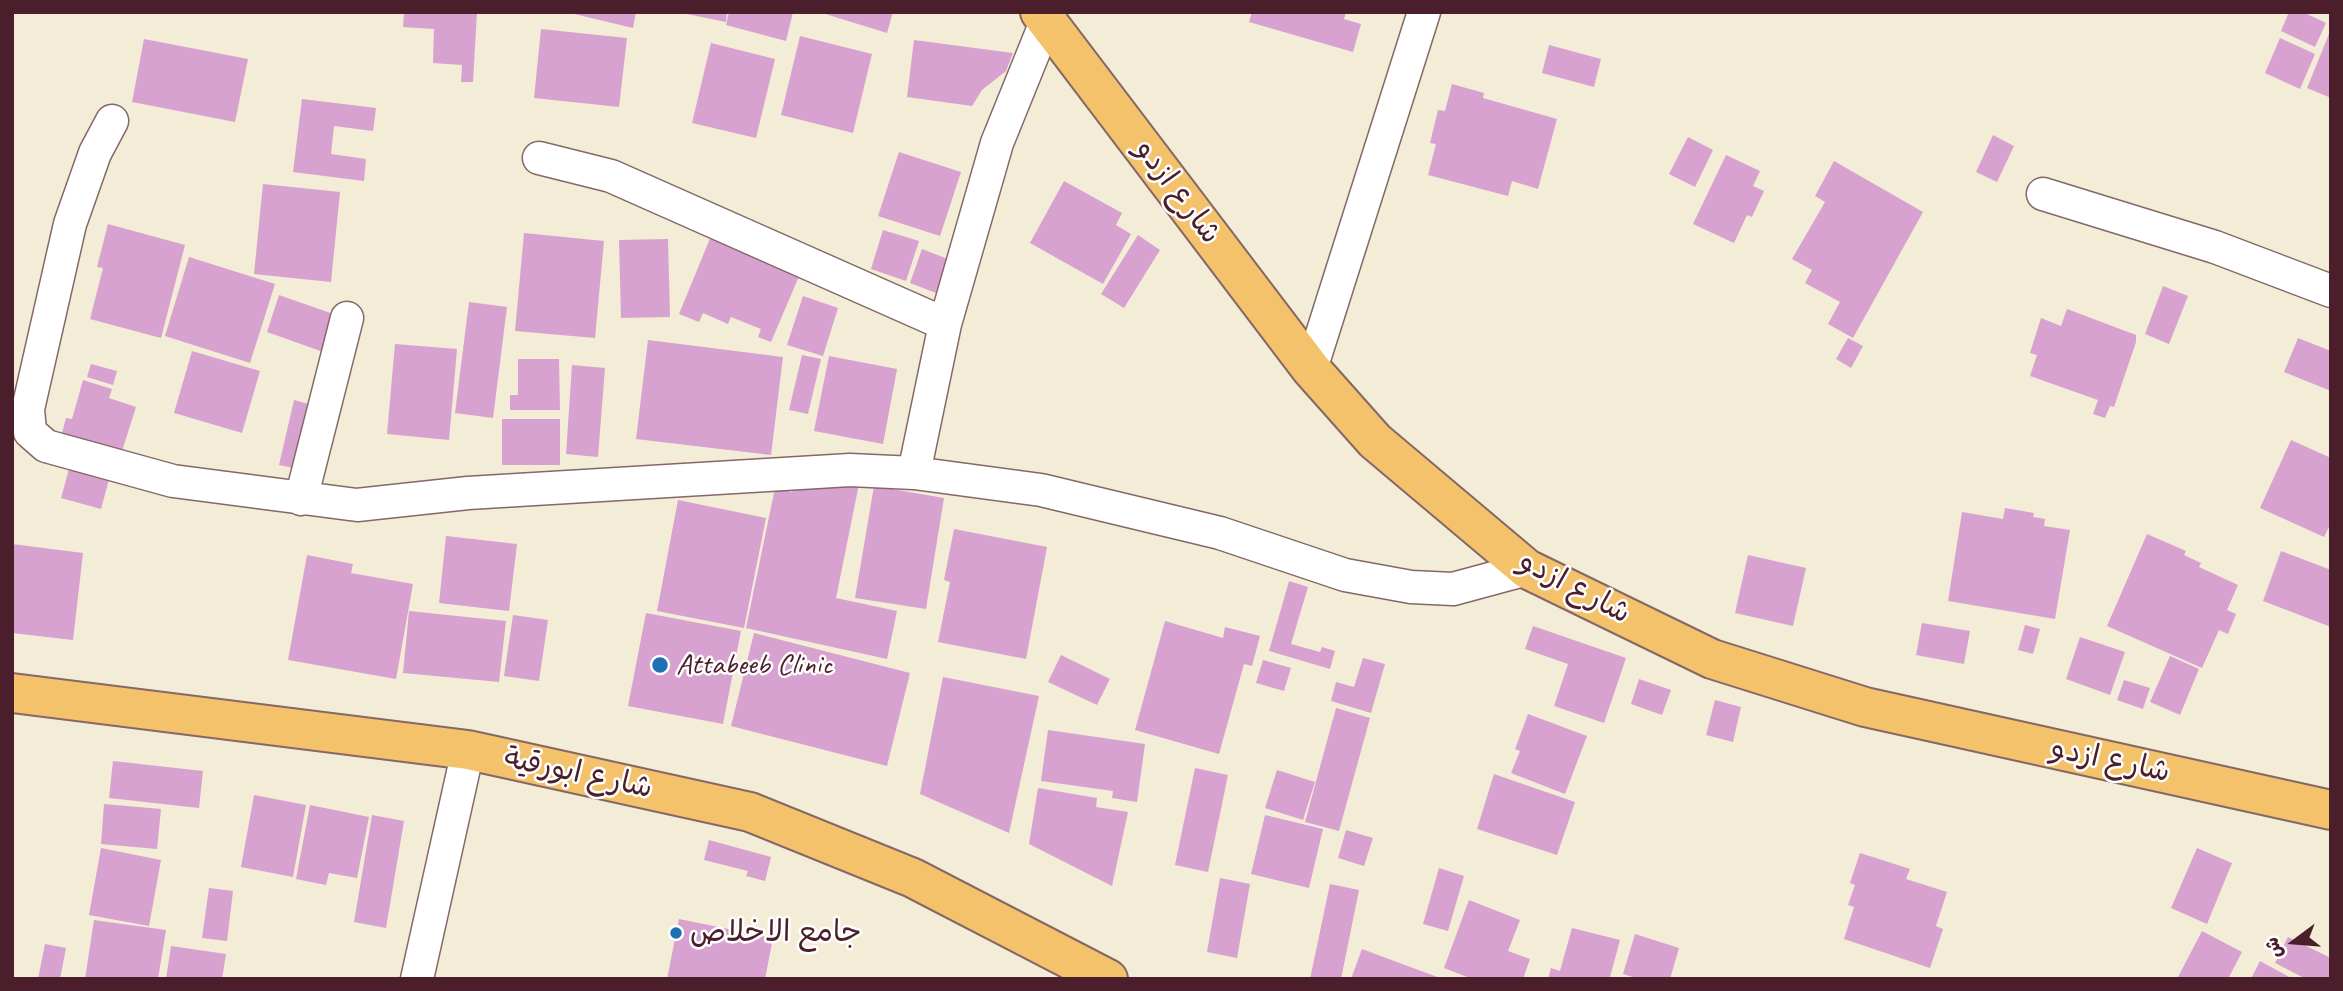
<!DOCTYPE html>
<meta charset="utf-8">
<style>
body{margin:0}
#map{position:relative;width:2343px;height:991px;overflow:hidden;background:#f3ecd7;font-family:Caveat,"Playpen Sans Arabic",sans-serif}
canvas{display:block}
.frame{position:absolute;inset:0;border:14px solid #4a1f2b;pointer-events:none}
.north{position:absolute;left:2259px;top:907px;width:70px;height:70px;-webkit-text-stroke:5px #fff;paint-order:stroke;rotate:254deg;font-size:19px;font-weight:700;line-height:28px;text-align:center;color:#4a1f2b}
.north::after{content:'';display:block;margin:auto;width:24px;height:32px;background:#4a1f2b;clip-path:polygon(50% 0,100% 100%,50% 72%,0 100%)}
</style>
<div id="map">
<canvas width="2343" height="991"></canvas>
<div class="frame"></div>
<div class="north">ش</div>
</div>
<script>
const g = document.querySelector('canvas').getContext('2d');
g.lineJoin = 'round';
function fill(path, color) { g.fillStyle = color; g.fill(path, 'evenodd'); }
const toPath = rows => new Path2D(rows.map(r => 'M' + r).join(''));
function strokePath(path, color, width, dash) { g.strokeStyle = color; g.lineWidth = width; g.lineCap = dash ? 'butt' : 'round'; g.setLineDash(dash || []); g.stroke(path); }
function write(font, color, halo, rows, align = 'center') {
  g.font = font + ' Caveat,"Playpen Sans Arabic",sans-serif'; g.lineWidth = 5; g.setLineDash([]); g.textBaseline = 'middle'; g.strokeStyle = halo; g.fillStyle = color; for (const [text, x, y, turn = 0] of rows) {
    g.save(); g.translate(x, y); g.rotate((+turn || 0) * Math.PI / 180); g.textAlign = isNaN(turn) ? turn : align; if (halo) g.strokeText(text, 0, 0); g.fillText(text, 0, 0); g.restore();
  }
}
const building = toPath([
 [404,12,477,12,473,82,461,82,462,65,433,63,434,29,403,27],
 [566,12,636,12,633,28],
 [677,12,727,12,726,22],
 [729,12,793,12,786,41,726,25],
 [819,12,893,12,887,33],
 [1252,12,1346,12,1344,19,1361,24,1353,52,1249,22],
 [2289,12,2303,12,2326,23,2315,47,2281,31],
 [541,29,627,38,619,107,534,98],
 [2331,29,2331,98,2307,88],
 [800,36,872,54,853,133,781,115],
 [2280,38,2315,54,2300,89,2265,73],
 [144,39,248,59,235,122,132,102],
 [914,40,1013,53,1006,71,982,90,972,106,907,97],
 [711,43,775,59,756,138,692,123],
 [1549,45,1601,59,1594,87,1542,73],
 [1452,84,1484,93,1483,98,1557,119,1538,189,1512,181,1508,196,1428,175,1436,144,1430,143,1438,110,1445,111],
 [302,99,376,108,373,131,334,126,331,154,366,159,364,181,293,172],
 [1993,135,2014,146,1997,182,1976,172],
 [1688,137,1713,150,1695,187,1669,174],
 [899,152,961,172,940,236,878,216],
 [1726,155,1760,171,1753,186,1764,191,1752,217,1747,215,1734,243,1693,224],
 [1834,161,1923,212,1853,338,1828,324,1840,302,1805,283,1812,270,1792,259,1825,202,1815,196],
 [1064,181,1122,213,1116,225,1131,234,1103,284,1030,243],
 [263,184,340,192,331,282,254,274],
 [108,224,185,245,161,338,90,319,103,268,97,267],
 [883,230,919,241,906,281,871,269],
 [524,233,604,241,595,338,515,331],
 [1138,235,1160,250,1124,308,1101,294],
 [711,236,800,274,771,342,758,337,761,329,731,317,728,324,703,313,699,322,679,314],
 [668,239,670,317,621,318,619,240],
 [922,249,948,259,936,293,910,283],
 [189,257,275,284,250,363,165,336],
 [2163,286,2188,296,2169,344,2145,334],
 [279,295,339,316,326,353,267,332],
 [803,296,838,308,823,356,787,345],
 [469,302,507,307,493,418,455,413],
 [2067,309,2136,335,2136,342,2114,407,2110,406,2105,418,2093,414,2098,400,2030,376,2037,355,2030,353,2041,318,2061,326],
 [1848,338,1863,346,1851,368,1836,359],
 [2298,338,2331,351,2331,391,2284,372],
 [648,340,783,357,771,455,636,439],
 [395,344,457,349,449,440,387,434],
 [192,351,260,371,242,433,174,413],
 [802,355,821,359,808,414,789,410],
 [829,356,897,369,883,444,814,431],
 [518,359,559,359,560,410,510,410,510,395,518,395],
 [91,364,117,371,113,385,87,377],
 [572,365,605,368,598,457,566,454],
 [83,380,112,389,109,398,136,407,122,451,91,441,89,446,61,437,66,418,72,419],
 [294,400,312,405,298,469,279,465],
 [502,419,560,419,560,465,502,465],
 [2291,440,2331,458,2331,523,2324,537,2260,508],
 [70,465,110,476,101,509,61,498],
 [819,475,859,484,836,598,897,611,887,659,746,628,775,488,792,492,794,484,816,489],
 [874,486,944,498,926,609,855,598],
 [678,500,766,518,744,628,657,611],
 [2005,508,2034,513,2033,517,2045,519,2044,526,2070,530,2055,619,1948,601,1962,512,2003,519],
 [954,529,1047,547,1026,659,938,642,950,582,944,580],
 [2147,534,2186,551,2184,555,2201,563,2199,567,2238,585,2227,610,2236,614,2228,634,2219,630,2202,668,2107,626],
 [446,536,517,544,509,611,439,603],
 [12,544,83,553,73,640,12,633],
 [2281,551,2331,570,2331,627,2263,601],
 [307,555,353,564,351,573,413,584,396,679,288,660],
 [1748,555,1806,568,1793,626,1735,613],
 [1289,581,1308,587,1291,644,1320,652,1322,647,1335,651,1330,669,1269,651],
 [409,611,506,621,499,682,403,673],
 [646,613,741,631,723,724,628,706],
 [513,615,548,620,539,681,504,676],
 [1165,621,1223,638,1225,627,1260,636,1252,666,1244,664,1219,754,1135,730],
 [1922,623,1970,631,1964,664,1916,655],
 [2025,625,2040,629,2033,654,2018,650],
 [1533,626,1626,658,1604,723,1554,706,1568,664,1525,649],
 [754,633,910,673,887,766,731,726],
 [2080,637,2125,652,2110,695,2066,679],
 [1061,655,1110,679,1097,705,1048,682],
 [2170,656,2199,669,2180,715,2150,702],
 [1363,658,1385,664,1371,713,1331,701,1336,682,1354,687],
 [1263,660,1291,668,1284,691,1256,683],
 [943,677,1039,696,1009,833,920,794],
 [1639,679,1671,690,1662,715,1631,704],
 [2124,680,2150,688,2143,709,2117,700],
 [1715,700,1741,707,1733,742,1706,735],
 [1336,708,1370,718,1339,831,1305,822],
 [1528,714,1587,736,1565,794,1511,773,1520,751,1515,749],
 [1048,730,1145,744,1137,802,1112,798,1113,791,1041,781],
 [113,761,203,771,199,808,109,798],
 [1195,768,1228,775,1208,872,1175,865],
 [1277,770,1315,782,1303,820,1265,808],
 [1494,774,1575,802,1557,855,1477,829],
 [1038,788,1097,798,1096,807,1128,812,1112,886,1029,844],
 [254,795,306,805,293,877,241,867],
 [104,804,161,809,157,849,101,844],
 [310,805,369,817,357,878,329,873,326,885,296,879],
 [372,815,404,821,386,928,354,922],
 [1265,815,1323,829,1309,888,1251,874],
 [1346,830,1373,838,1364,866,1338,858],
 [709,840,771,857,765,881,746,876,748,871,704,860],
 [101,848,161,860,149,926,89,915],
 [2197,848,2232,863,2207,924,2171,908],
 [1860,853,1910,869,1906,879,1947,892,1936,926,1943,929,1930,968,1844,939,1854,907,1848,905,1855,885,1850,883],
 [1439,868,1464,876,1448,931,1423,924],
 [1220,878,1250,884,1237,958,1207,952],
 [1330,884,1359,890,1341,979,1310,979],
 [209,888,233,891,227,941,202,938],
 [1469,900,1520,920,1508,951,1530,959,1523,979,1472,979,1444,968],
 [679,919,773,938,765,979,667,979],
 [94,920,166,930,158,979,85,979],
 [1572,928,1620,940,1610,977,1615,979,1548,979,1551,968,1560,971],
 [2202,931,2242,952,2228,979,2177,979],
 [1635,934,1679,948,1670,979,1639,979,1623,974],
 [2288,937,2331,958,2331,979,2306,979,2275,963],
 [45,944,66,948,60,979,38,979],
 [171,946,226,954,222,979,166,979],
 [1362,949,1440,978,1440,979,1351,979],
 [2260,961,2293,979,2251,979]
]);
const street = toPath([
 [112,121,95,153,70,224,28,409,30,432,46,446,173,481,357,505,468,493,850,470,914,473,1041,490,1220,533,1345,575,1411,587,1453,589,1527,569],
 [539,158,611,176,945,324],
 [2043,194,2215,247,2331,291],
 [1311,369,1424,12],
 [914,473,945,324,997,143,1050,12],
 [301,499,347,318],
 [417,979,468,750]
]);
const primary = toPath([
 [1040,12,1311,369,1375,441,1527,569,1712,659,1865,707,2331,810],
 [12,693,468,750,750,812,913,878,1108,979]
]);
const markers = [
 [660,665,9,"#1f6fb2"],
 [676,933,7,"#1f6fb2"]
];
const streetNames = [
 ["شارع ازدو",1177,192,53],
 ["شارع ازدو",1574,588,28],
 ["شارع ازدو",2110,761,12],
 ["شارع ابورقية",578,774,12]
];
const poiNames = [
 ["Attabeeb Clinic",676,665],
 ["جامع الاخلاص",690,933]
];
fill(building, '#d8a2d0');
strokePath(street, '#856767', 35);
strokePath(primary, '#856767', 42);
strokePath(street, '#fff', 32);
strokePath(primary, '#f3c26a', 38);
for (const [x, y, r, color] of markers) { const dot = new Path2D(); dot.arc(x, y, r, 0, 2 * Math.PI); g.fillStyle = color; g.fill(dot); strokePath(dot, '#fff', 2.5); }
write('30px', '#4a1f2b', '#fff', streetNames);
write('30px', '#4a1f2b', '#fff', poiNames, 'left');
</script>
